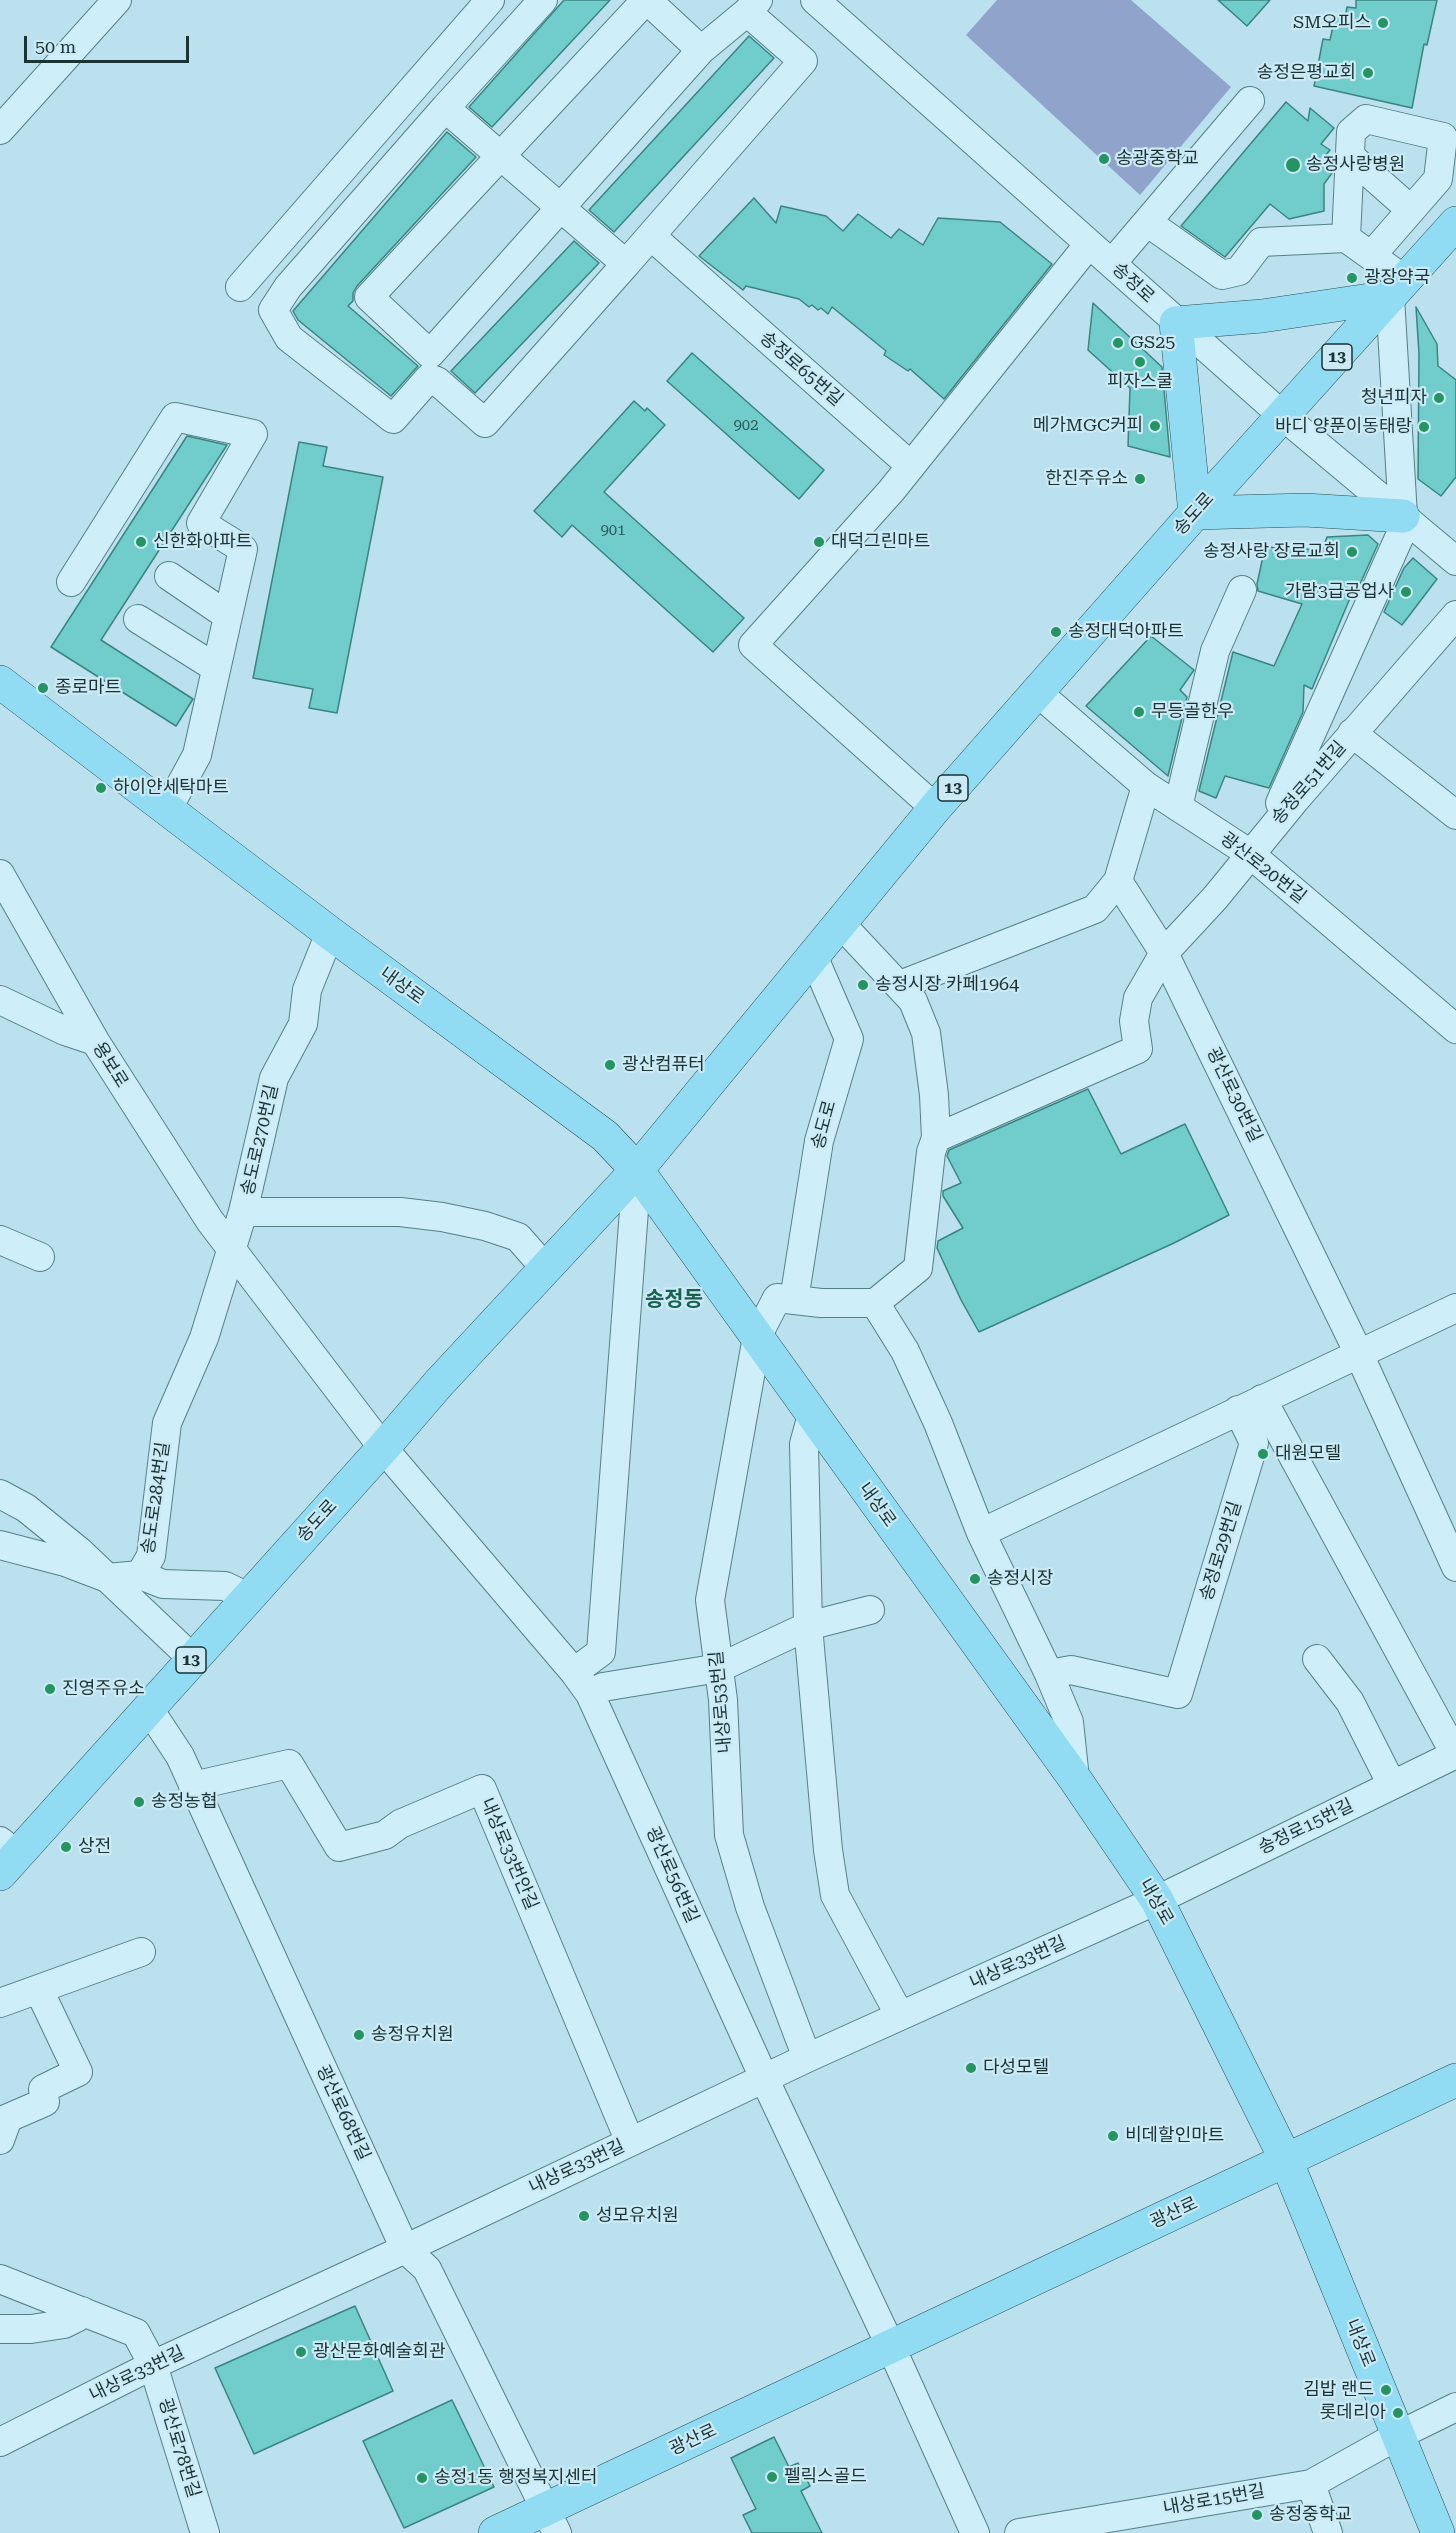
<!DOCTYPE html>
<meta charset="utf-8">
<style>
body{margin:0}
#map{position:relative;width:1456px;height:2533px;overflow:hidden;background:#bbe1ee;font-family:"Roboto Serif",serif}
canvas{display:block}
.scale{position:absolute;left:24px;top:36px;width:165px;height:27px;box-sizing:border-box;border:3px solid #1a3334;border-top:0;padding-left:8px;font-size:18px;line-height:21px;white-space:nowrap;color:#1a3334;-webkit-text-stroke:4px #cbeaf5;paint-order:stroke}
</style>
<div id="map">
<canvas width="1456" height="2533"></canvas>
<div class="scale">50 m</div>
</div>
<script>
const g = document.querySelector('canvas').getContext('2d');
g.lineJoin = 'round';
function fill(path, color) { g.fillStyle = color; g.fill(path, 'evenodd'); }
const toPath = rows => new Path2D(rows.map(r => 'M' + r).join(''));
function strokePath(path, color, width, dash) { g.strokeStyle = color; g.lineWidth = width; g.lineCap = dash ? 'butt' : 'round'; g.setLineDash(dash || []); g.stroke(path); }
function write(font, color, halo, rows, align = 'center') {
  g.font = font + ' "Roboto Serif","Noto Sans KR",serif'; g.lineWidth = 4.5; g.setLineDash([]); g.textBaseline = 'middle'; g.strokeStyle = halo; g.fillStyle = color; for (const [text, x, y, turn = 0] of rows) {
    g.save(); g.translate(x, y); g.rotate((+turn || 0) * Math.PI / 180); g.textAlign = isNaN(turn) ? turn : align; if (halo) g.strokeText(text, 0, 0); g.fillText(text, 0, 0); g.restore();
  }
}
const green = toPath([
 [997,0,1131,0,1231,87,1140,195,966,35]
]);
const building = toPath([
 [564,0,610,0,492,127,469,107,564,0],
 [1218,0,1270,0,1247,26,1218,0],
 [1356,0,1437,0,1427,45,1424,44,1412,108,1314,86,1323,39,1330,40,1335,17,1345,18,1347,7,1356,8,1356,0],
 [749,36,774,58,614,232,589,210,749,36],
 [1286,102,1308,121,1310,108,1334,128,1321,144,1330,150,1321,161,1332,173,1324,184,1324,211,1289,219,1270,204,1225,257,1181,226,1286,102],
 [447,132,476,157,357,286,353,293,353,301,348,306,418,366,391,396,298,320,293,311,447,132],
 [754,198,776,223,781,206,826,216,843,231,858,214,891,238,899,229,923,245,938,218,1000,222,1052,264,944,399,910,369,908,371,884,355,886,351,832,307,828,314,821,308,818,310,812,305,809,307,799,299,746,286,743,290,699,256,754,198],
 [574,241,599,263,475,393,451,371,574,241],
 [1093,303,1162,367,1170,457,1128,446,1130,388,1088,350,1093,303],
 [1416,307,1437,344,1438,366,1456,380,1456,477,1441,496,1418,479,1419,354,1416,307],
 [692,353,824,470,799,499,667,381,692,353],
 [634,401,645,411,647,408,665,425,604,492,744,618,713,652,572,525,562,537,534,511,634,401],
 [187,436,227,445,101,640,193,699,176,726,51,647,187,436],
 [299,442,327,447,323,466,383,477,337,713,309,708,313,689,253,678,299,442],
 [1368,535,1378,544,1356,593,1353,591,1312,689,1304,685,1303,712,1269,788,1225,776,1216,798,1199,791,1233,652,1274,666,1302,604,1258,591,1257,584,1265,547,1322,550,1327,537,1368,535],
 [1413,558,1437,579,1402,625,1384,612,1404,568,1413,558],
 [1151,636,1194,670,1180,690,1187,697,1168,776,1086,706,1151,636],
 [1088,1089,1121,1154,1185,1124,1229,1215,1174,1243,979,1332,961,1300,937,1248,938,1241,963,1228,943,1196,943,1191,961,1183,947,1156,949,1150,1088,1089],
 [355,2306,393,2391,254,2454,215,2368,355,2306],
 [452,2400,494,2487,404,2528,363,2441,452,2400],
 [774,2437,789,2467,798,2463,810,2486,801,2491,822,2533,752,2533,743,2515,756,2509,731,2458,774,2437]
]);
const minor = toPath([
 [543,0,445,108,626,264,803,61,747,12],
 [646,0,369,297,430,354,701,50,747,12,758,0],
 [647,0,701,50],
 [815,0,1283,416,1456,561],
 [445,108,288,287,273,310,289,338,393,419,429,378,437,381,485,423,626,264],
 [0,130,117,0],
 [1350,156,1411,210],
 [1147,222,1222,275,1239,271,1261,242,1346,238,1405,280],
 [651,236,910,465],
 [1346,238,1351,132,1366,119,1443,137,1438,179,1371,256],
 [1112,263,1250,101],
 [240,287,490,0],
 [1390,297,1403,516],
 [169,576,228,616],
 [71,582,175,417,253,434,201,523,243,549,197,755,167,810],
 [138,619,216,668],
 [1037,692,1146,786,1249,853,1456,1029],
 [1352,733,1456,815],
 [1280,803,1407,520],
 [1178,807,1215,651,1242,590],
 [935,808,753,645,891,491,1089,244],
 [0,874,95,1041,210,1221,383,1448,574,1672,590,1694,764,2078,891,2347,975,2533],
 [1118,881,1164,953,1359,1354,1456,1567],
 [841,924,913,1001,926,1033,934,1095,936,1138,931,1152,918,1268,875,1303],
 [900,985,1095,909,1118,881,1146,786],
 [0,1000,65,1031,95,1041],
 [936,1138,1138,1049,1134,1021,1138,998,1164,953,1215,898,1296,799,1456,615],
 [243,1212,400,1212,442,1217,485,1226,518,1237,546,1269],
 [0,1240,40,1257],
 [794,1300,819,1141,849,1039,814,958],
 [1262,1399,1455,1754],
 [812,1415,804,1444,808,1626,828,1850,835,1895,900,2016],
 [0,1494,26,1508,79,1551,193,1659],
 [981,1533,1456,1308],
 [0,1545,65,1562,107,1578,140,1575,151,1556,167,1423,204,1338,243,1212,274,1078,303,1024,307,990,330,933],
 [140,1575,163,1584,225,1586,248,1597],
 [1317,1659,1350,1702,1392,1785],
 [574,1672,601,1652,637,1170],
 [1049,1674,1071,1670,1178,1694,1254,1443,1238,1410],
 [590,1694,603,1687,719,1668,808,1626,870,1610],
 [149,1709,180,1756,405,2249,427,2269,557,2533],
 [193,1786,289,1764,339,1847,385,1835,400,1824,482,1789,630,2142],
 [0,1841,17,1855],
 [0,2003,141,1952],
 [807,2058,750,1907,729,1835,723,1700,710,1600,757,1337,777,1298,821,1303,875,1303,905,1351,938,1423,981,1533,1049,1674,1069,1722,1075,1779],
 [0,2140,8,2118,45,2102,43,2089,78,2072,39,1990],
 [0,2279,136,2333,153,2365,205,2533],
 [0,2329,31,2329,64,2324,78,2317,82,2311],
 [0,2442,153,2365,405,2249,807,2058,1157,1900,1456,1754],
 [1311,2484,1328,2533],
 [1019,2533,1311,2484,1397,2436,1456,2407]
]);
const major = toPath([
 [1390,297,1262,316,1176,323,1195,513,1305,510,1403,516],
 [0,682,330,933,605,1136,637,1170,1075,1779,1157,1900,1286,2160,1438,2533],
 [0,1874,383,1448,439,1383,637,1170,935,808,1195,513,1456,223],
 [495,2533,1456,2080]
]);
const markers = [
 [1383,23,6,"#259462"],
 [1368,73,6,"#259462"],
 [1104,159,6,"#259462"],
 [1293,165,8,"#259462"],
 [1352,278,6,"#259462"],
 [1118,343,6,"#259462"],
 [1140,362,6,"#259462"],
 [1439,398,6,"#259462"],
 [1155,426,6,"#259462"],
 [1424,427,6,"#259462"],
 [1140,479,6,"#259462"],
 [141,542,6,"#259462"],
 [819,542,6,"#259462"],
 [1352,552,6,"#259462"],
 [1406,592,6,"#259462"],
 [1056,632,6,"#259462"],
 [43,688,6,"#259462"],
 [1139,712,6,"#259462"],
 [101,788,6,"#259462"],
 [863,985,6,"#259462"],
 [610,1065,6,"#259462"],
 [1263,1454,6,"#259462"],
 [975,1579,6,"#259462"],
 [50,1689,6,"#259462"],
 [139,1802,6,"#259462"],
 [66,1847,6,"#259462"],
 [359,2035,6,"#259462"],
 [971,2068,6,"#259462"],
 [1113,2136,6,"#259462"],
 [584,2216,6,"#259462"],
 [301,2352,6,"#259462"],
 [1386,2390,6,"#259462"],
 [1398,2413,6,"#259462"],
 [772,2477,6,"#259462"],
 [422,2478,6,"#259462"],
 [1257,2515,6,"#259462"]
];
const numberNames = [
 ["902",746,426],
 ["901",613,531]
];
const shields = [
 [1337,357,30],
 [953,788,30],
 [191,1660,30]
];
const shieldNames = [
 ["13",1337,357],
 ["13",953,788],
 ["13",191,1660]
];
const poiNames = [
 ["SM오피스",1371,23,"right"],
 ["송정은평교회",1356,73,"right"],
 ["송광중학교",1116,159],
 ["송정사랑병원",1306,165],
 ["광장약국",1364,278],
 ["GS25",1130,343],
 ["피자스쿨",1140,382,"center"],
 ["청년피자",1427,398,"right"],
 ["메가MGC커피",1143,426,"right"],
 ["바디 양푼이동태랑",1412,427,"right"],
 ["한진주유소",1128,479,"right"],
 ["신한화아파트",153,542],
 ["대덕그린마트",831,542],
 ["송정사랑 장로교회",1340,552,"right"],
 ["가람3급공업사",1394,592,"right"],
 ["송정대덕아파트",1068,632],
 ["종로마트",55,688],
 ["무등골한우",1151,712],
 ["하이얀세탁마트",113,788],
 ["송정시장 카페1964",875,985],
 ["광산컴퓨터",622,1065],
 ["대원모텔",1275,1454],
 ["송정시장",987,1579],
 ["진영주유소",62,1689],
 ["송정농협",151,1802],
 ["상전",78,1847],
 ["송정유치원",371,2035],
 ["다성모텔",983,2068],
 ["비데할인마트",1125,2136],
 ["성모유치원",596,2216],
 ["광산문화예술회관",313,2352],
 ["김밥 랜드",1374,2390,"right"],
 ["롯데리아",1386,2413,"right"],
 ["펠릭스골드",784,2477],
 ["송정1동 행정복지센터",434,2478],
 ["송정중학교",1269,2515]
];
const streetNames = [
 ["송정로",1133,283,43],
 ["송정로65번길",801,369,41],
 ["송도로",1194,514,-48],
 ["송정로51번길",1309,783,-49],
 ["광산로20번길",1263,868,38],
 ["내상로",402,986,36],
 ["용보로",110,1065,58],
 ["광산로30번길",1234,1095,64],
 ["송도로",824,1125,-75],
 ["송도로270번길",260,1140,-77],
 ["송도로284번길",156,1498,-82],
 ["내상로",877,1505,54],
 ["송도로",317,1521,-47],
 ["송정로29번길",1221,1551,-73],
 ["내상로53번길",721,1702,-95],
 ["송정로15번길",1306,1827,-26],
 ["내상로33번안길",509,1854,67],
 ["광산로56번길",672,1875,66],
 ["내상로",1156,1902,60],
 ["내상로33번길",1018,1963,-24],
 ["광산로68번길",343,2113,65],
 ["내상로33번길",577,2167,-25],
 ["광산로",1174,2213,-25],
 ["내상로",1360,2343,68],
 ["내상로33번길",137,2374,-26],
 ["광산로",693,2440,-25],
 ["광산로78번길",179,2448,73],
 ["내상로15번길",1214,2500,-10]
];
const quarterNames = [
 ["송정동",674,1300]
];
fill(green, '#90a3cb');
fill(building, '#70cdcb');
strokePath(building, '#3b8481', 1.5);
strokePath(minor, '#558085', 30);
strokePath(major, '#2a5152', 34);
strokePath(minor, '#ceeef9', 28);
strokePath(major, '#91dbf3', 33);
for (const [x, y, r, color] of markers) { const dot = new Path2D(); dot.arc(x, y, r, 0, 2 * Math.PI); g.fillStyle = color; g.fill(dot); strokePath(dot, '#cbeaf5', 2); }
write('15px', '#305a5a', null, numberNames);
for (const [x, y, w] of shields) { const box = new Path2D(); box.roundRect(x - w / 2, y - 13, w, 26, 4.5); g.fillStyle = '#cbeaf5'; g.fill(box); strokePath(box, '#1a3334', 1.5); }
write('bold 16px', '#1a3334', null, shieldNames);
write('18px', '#1a3334', '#cbeaf5', poiNames, 'left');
write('18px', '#1a3334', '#cbeaf5', streetNames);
write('bold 21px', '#196150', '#cbeaf5', quarterNames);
</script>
